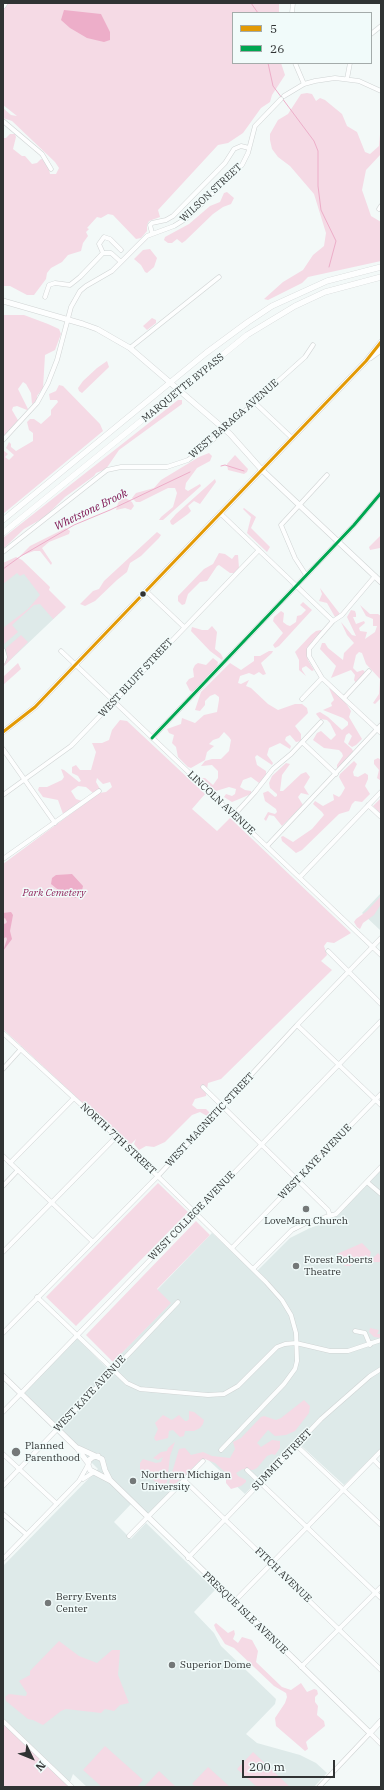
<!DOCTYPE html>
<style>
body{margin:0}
#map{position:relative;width:384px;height:1790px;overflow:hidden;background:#f3f9f8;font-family:"IBM Plex Serif",serif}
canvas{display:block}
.frame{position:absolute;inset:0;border:4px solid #303333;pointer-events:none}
.legend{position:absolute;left:232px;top:12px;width:140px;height:52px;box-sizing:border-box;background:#f1fbfa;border:1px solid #a4abaa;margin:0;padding:5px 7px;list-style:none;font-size:12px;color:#303333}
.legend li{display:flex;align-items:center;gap:8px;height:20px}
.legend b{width:20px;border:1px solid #a4abaa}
.north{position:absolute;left:12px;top:1738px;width:40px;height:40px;-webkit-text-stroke:3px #f1fbfa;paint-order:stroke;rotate:133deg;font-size:11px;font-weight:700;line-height:16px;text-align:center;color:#303333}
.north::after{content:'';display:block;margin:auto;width:14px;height:18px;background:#303333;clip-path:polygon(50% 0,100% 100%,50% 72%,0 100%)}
.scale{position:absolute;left:242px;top:1760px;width:93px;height:18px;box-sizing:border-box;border:2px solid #303333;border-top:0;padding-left:5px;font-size:12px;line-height:14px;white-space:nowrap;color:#303333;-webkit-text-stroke:3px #f1fbfa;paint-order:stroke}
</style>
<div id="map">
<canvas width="384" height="1790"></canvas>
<div class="frame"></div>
<ul class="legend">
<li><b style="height:5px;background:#e39a05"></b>5</li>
<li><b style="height:5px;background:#00a651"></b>26</li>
</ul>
<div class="north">N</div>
<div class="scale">200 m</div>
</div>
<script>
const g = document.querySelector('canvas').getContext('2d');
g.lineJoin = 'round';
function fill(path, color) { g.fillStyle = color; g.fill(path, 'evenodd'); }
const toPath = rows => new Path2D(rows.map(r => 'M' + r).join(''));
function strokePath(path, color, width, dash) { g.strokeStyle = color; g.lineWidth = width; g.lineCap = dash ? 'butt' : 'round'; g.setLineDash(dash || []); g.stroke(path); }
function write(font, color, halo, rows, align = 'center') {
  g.font = font + ' "IBM Plex Serif",serif'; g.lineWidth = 3; g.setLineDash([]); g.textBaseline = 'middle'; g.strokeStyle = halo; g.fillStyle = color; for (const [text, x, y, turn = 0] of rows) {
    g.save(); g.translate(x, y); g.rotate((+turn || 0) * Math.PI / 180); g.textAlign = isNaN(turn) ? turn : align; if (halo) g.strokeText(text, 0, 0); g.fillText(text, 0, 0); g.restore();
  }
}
const built = toPath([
 [25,569,65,608,3,667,3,573],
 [381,893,381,931,362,913],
 [381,1170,381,1448,344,1485,295,1440,245,1494,204,1456,147,1517,132,1503,114,1522,131,1539,146,1523,215,1590,194,1612,214,1633,221,1646,276,1699,275,1704,246,1734,257,1743,300,1755,316,1763,327,1773,314,1787,87,1787,73,1774,68,1787,3,1787,3,1566,98,1469,23,1394,76,1337,107,1368,170,1303,157,1290,212,1233,255,1273,290,1238,310,1228,331,1221]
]);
const green = toPath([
 [3,3,279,4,279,13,233,13,233,63,281,63,285,75,272,95,270,102,261,108,243,133,228,143,218,145,158,210,160,217,149,221,147,225,147,231,141,238,136,239,113,215,108,214,101,218,97,217,87,228,89,229,86,232,88,236,83,243,81,251,68,255,62,262,51,268,47,273,46,279,34,295,27,295,10,286,3,286,3,138,6,138,10,134,15,134,16,137,13,149,22,156,25,156,32,164,37,163,41,159,45,160,48,164,50,174,56,174,59,168,55,162,12,121,3,118,3,108,11,115,17,116,3,105],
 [307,93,312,94,316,101,320,98,325,100,342,114,347,126,357,132,365,152,370,154,379,146,381,123,381,154,366,170,362,190,371,216,381,222,381,261,308,277,302,283,268,300,264,299,283,282,303,270,313,255,324,246,326,233,314,194,290,166,278,157,272,149,270,140,270,134,278,120,288,114,301,94],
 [227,192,234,198,231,204,223,207,213,214,185,241,182,243,177,239,172,243,168,243,164,240,165,237,189,224,210,206,220,202,224,193],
 [150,249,157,258,154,267,147,273,145,272,141,265,134,259,143,250],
 [3,315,24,315,48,324,59,329,61,334,55,350,45,355,43,388,37,396,37,401,32,404,31,393,26,384,23,382,18,389,28,409,27,410,17,406,13,407,12,410,19,422,3,438],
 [152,318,156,320,156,323,147,330,143,326],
 [107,361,109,367,107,369,82,393,79,391,78,388,83,381,97,368],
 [59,385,63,386,100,424,103,431,3,514,3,450,8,454,5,457,9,460,14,455,6,448,9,442,11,444,11,447,16,451,33,441,33,433,29,430,27,422,30,419,34,419,41,424,51,415,51,410,58,402,57,400,50,400,49,394,56,391],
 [178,400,182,400,182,404,119,450,106,469,96,473,94,476,65,497,45,517,24,529,3,549,3,538],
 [209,453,212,456,210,461,197,468,186,483,185,489,188,491,200,484,201,486,163,520,159,520,161,517,173,507,177,493,175,488,168,488,140,502,136,502,132,498,136,493,154,488,161,480,199,457],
 [235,455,248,469,247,472,244,474,228,470,227,464],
 [215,479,216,482,200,504,194,501,188,506,191,511,188,514,173,525,171,524,170,521,176,514],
 [122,492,124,497,132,502,134,506,131,510,125,508,116,510,118,503,121,499],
 [244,508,256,517,251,528,270,547,267,552,247,533,251,517,243,509],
 [66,528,70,531,69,534,49,542,42,548,52,563,51,565,40,551,34,551,20,556,30,546],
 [157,532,161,535,159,538,141,556,130,563,127,572,117,580,95,601,85,606,80,604,93,591,99,589,104,581],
 [381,535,381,550,380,548,370,550,369,547],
 [219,553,225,554,232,559,235,555,238,555,239,568,234,573,230,573,219,565,217,566,207,581,200,582,188,594,185,604,182,605,178,601,178,596,204,569,213,564],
 [16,557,22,560,50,587,49,590,66,607,53,619,40,604,34,605,12,625,18,632,4,644,3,628,28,609,40,595,24,574,20,576,17,573,3,584,3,563],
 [320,588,340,614,335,617,327,603,319,601,322,594],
 [303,602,312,610,279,646,275,648,273,645,283,633,273,621,274,617,281,611,284,613,283,622,287,625,290,626,296,622,297,616,301,615,306,610,300,605],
 [360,605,370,614,378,614,381,616,381,698,375,704,373,703,379,694,380,679,366,664,362,653,359,652,356,655,353,668,357,672,363,670,365,672,356,683,354,680,355,675,351,670,331,678,336,666,320,649,322,643,325,643,328,648,343,660,344,653,354,643,347,635,341,622,352,635,356,636,347,617,351,610,355,611,356,614,356,617,353,617,356,624,364,621,365,623,359,628,360,631,367,632,365,639,375,632,377,626,373,626,373,619,366,616],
 [212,626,217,632,215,649,221,654,223,658,222,660,210,651,191,631,192,627,202,630,208,630],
 [321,630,323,632,307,654,308,660,314,670,312,671,306,666,302,668,302,670,306,676,299,670,299,660,295,652,311,635,316,631],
 [21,635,28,642,3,667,7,659,6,648],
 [269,651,273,651,272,653,261,663,266,674,263,675,259,672,254,675,249,673,240,676,238,683,241,684,249,680,246,686,251,688,268,704,278,710,295,704,302,704,307,708,308,713,295,726,301,734,301,741,296,742,290,735,286,737,285,740,291,746,290,749,280,743,269,748,267,755,273,763,272,765,257,755,255,757,257,765,266,771,266,775,259,783,251,777,243,780,240,787,245,790,251,791,251,794,232,802,224,797,226,794,232,796,235,794,236,789,229,787,216,791,202,778,205,778,213,785,218,778,218,771,212,765,201,766,205,761,212,759,221,759,229,751,231,740,229,737,224,732,219,738,213,740,209,744,214,746,207,752,205,760,191,768,188,767,178,757,176,747,172,743,174,735,169,733,167,729,181,724,182,718,195,723,204,715,217,712,219,700,219,697,215,694,210,696,205,701,205,705,200,711,195,710,201,692,230,663,241,670,254,661,254,656,260,656],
 [213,658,218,662,217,667,193,692,190,691,186,683,189,679,194,677,193,669,195,665,198,663,206,665],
 [18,663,21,669,3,685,3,677],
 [329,688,344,700,351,711,349,717,362,739,356,745,352,747,348,744,352,736,349,733,346,735,344,742,352,749,354,753,338,768,337,768,337,765,343,756,342,753,339,750,324,748,313,740,317,733,321,731,331,740,336,735,330,723,327,720,320,719,316,714,317,713,320,712,328,717,342,730,348,725,348,722,343,718,323,710,332,706,331,703,334,700],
 [120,720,127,721,205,794,192,809,217,831,230,818,351,933,334,943,327,942,324,946,327,955,321,961,332,970,221,1079,208,1083,206,1096,195,1099,192,1105,197,1109,206,1109,210,1113,207,1116,200,1112,192,1115,165,1142,154,1147,146,1146,139,1150,134,1144,136,1139,129,1146,3,1029,3,864,99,793,106,792,112,787,110,782,103,784,97,778,96,782,100,789,93,793,86,787,78,786,71,791,76,799,82,801,63,814,58,800,43,797,38,790,39,787,47,787,62,780,64,777,61,769,64,770,79,782,81,781,78,776,72,773,72,767,76,765,80,770,91,770,96,752,92,743,102,743,109,740,112,730],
 [378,758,381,760,381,781,377,778,379,770,374,764,374,760],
 [354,761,357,764,353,772,354,776,358,777,365,773,368,775,368,779,365,786,370,794,362,802,355,801,352,804,349,811,339,814,302,850,296,853,282,841,281,837,283,836,293,842,312,829,324,815,322,812,313,804,315,801,323,806,334,800,333,794,339,797,341,795,345,788,339,777,340,774],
 [286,763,290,764,282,775,280,791,283,791,301,774,306,772,310,777,304,787,309,795,301,793,298,797,303,805,282,826,274,816,269,815,266,821,264,819,268,812,275,814,277,812,276,809,265,801,263,793,268,791,275,797,277,796,277,794,270,788,269,783,272,776],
 [381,798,381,814,373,806],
 [381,896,381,904,374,915,363,923,360,929,357,927,354,922,356,919,367,911],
 [158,1183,188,1212,76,1326,46,1297],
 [196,1221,210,1235,157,1289,171,1303,113,1362,86,1335],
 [362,1243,371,1252,370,1257,373,1258,378,1253,381,1256,381,1262,353,1262,351,1266,345,1266,337,1257,337,1254],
 [370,1328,379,1330,377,1334,381,1334,381,1338,374,1337,369,1332],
 [304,1400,310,1406,309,1413,295,1431,286,1435,275,1436,268,1430,257,1443,261,1447,272,1440,280,1441,280,1448,275,1455,272,1454,267,1456,257,1468,253,1470,243,1469,236,1473,238,1476,246,1480,246,1482,241,1486,231,1489,226,1483,226,1473,215,1463,205,1459,199,1462,174,1485,169,1483,179,1449,185,1448,191,1455,203,1452,212,1456,230,1458,235,1449,233,1442,241,1438,261,1417,264,1416,276,1420,281,1418],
 [189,1411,194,1412,204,1420,203,1424,200,1428,194,1431,185,1431,184,1436,180,1437,173,1430,169,1431,168,1438,156,1441,154,1438,158,1429,155,1423,163,1415,172,1420,179,1415,185,1421,187,1421,189,1419],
 [175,1442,170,1456,167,1482,162,1488,146,1473,140,1470,140,1463,143,1459,156,1463,161,1462,163,1457,158,1460,153,1458,161,1452,167,1451,168,1448],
 [216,1623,228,1633,234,1630,235,1634,233,1639,238,1643,242,1637,252,1640,258,1651,256,1662,282,1687,291,1690,301,1683,307,1692,314,1689,317,1690,318,1694,315,1697,315,1702,318,1706,317,1715,324,1721,325,1726,308,1740,306,1742,308,1749,305,1751,276,1726,275,1718,285,1703,287,1697,286,1693,274,1686,234,1648,225,1644,216,1630,214,1625],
 [59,1641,79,1656,97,1663,112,1650,120,1650,118,1675,129,1703,120,1705,114,1711,105,1709,101,1713,66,1709,61,1711,43,1725,33,1720,28,1719,6,1701,5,1697,9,1694,26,1696,27,1693,19,1681,30,1675,30,1671],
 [3,1724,66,1784,69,1787,3,1787],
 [105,1746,143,1780,137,1787,102,1787,83,1770],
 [253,1752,290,1787,257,1787,237,1769],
 [208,1767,230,1787,196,1787,192,1784],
 [159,1771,176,1787,144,1787]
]);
const water = toPath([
 [64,10,101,14,110,32,110,40,104,42,87,38,70,28,61,20],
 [72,874,83,886,81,895,76,898,66,896,51,884,52,878,56,875],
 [11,912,13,915,10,931,12,939,3,951,7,939,6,937,3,939,3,923,5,924,7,922,5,918,3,919,3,913]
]);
const stream = toPath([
 [251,3,258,13],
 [268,63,273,86,314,141,318,151,318,186,321,210,336,241,329,267],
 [221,466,225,465,244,471],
 [3,569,21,556,74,525,110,510,190,472]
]);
const minor = toPath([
 [292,13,293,3],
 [371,34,381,26],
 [295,63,304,84],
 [347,79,350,63],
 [284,96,304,84,315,81,335,78,359,81,381,91],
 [3,121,42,154,51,169],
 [379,209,381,206],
 [152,233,150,225,152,223,166,220,173,216,225,163,234,149,241,146,249,148],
 [103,253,99,244,104,237,110,239,121,250],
 [45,297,49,285,55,283,70,285,80,277,103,253,111,253,121,262],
 [130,348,219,277],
 [254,402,292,438],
 [3,440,37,403,48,383,57,360,71,307,80,291,86,286,112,271,147,236,174,226,187,218,242,165,248,153,255,126,281,99],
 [220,513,333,621],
 [3,552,107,470,121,467,167,467,188,460,207,445,305,357,313,345],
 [306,575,295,558,281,525,327,475],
 [375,576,342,615,333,621,319,637,309,649,309,656,322,678,381,733],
 [146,591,184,627],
 [3,650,5,657,3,662],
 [61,651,381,955],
 [344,698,369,671],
 [302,699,322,678],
 [152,738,354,525,381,493],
 [302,742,336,774],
 [3,749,55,823],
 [3,795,71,746,259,550],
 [368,805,381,817],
 [234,815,255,792,273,769,291,754,321,722],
 [267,846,381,725],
 [3,859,99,791],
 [300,877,381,792],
 [328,951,381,1004],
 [297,1025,381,1105],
 [3,1033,133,1152,266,1282,282,1300,291,1315,296,1333,297,1361,295,1369,284,1384,221,1450],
 [3,1069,21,1049],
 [203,1087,328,1210,330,1216],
 [3,1156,93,1242],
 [10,1163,74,1098],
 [367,1182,381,1194],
 [3,1186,18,1170],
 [232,1248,381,1094],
 [3,1252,116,1137],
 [253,1269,292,1230,306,1223,336,1214,381,1167],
 [37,1297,127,1383,140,1389,208,1395,224,1394,238,1386,277,1347,285,1344,296,1343,330,1351,348,1351,381,1340],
 [355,1331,365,1333,370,1345],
 [3,1333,158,1176,297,1025,381,938],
 [3,1412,381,1021],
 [296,1445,381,1525],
 [3,1454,57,1504],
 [373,1459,381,1467],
 [247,1470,381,1598],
 [83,1479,94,1472],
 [184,1480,381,1670],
 [3,1486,178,1302],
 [3,1514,26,1534],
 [129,1536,203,1461],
 [188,1558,321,1419,370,1376,381,1369],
 [3,1559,79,1481,88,1465],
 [234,1602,381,1451],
 [301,1667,381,1587],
 [3,1721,72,1787],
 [319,1787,370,1733,381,1744]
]);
const major = toPath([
 [3,6,5,3],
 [3,301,83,324,97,329,130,348,230,434,262,470,381,582],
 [370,358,381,350],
 [3,732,35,707,366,361,381,342],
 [3,1376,77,1448,88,1463],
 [78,1448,102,1459,105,1470,110,1480],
 [98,1456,93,1457,89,1460,88,1465,90,1470,111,1481,370,1733,381,1721]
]);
const highway = toPath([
 [3,520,206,353,248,322,272,306,327,281,381,267],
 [3,533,247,335,295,306,325,292,381,277]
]);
const bus1 = toPath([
 [3,732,35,707,366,361,381,342]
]);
const bus2 = toPath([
 [152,738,354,525,381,493]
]);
const markers = [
 [143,594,3.5,"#303333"],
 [306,1209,4,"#747878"],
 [296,1266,4,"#747878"],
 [16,1452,5,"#747878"],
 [133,1481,4,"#747878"],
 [48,1603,4,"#747878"],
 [172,1665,4,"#747878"]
];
const streetNames = [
 ["WILSON STREET",211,193,-43],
 ["MARQUETTE BYPASS",183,388,-39],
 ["WEST BARAGA AVENUE",234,419,-41],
 ["WEST BLUFF STREET",136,678,-47],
 ["LINCOLN AVENUE",221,803,43],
 ["WEST MAGNETIC STREET",210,1120,-47],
 ["NORTH 7TH STREET",118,1139,43],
 ["WEST KAYE AVENUE",315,1162,-46],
 ["WEST COLLEGE AVENUE",192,1216,-46],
 ["WEST KAYE AVENUE",90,1394,-47],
 ["SUMMIT STREET",282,1460,-46],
 ["FITCH AVENUE",283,1575,44],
 ["PRESQUE ISLE AVENUE",245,1613,44]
];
const parkNames = [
 ["Park Cemetery",54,893]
];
const poiNames = [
 ["LoveMarq Church",306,1221,"center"],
 ["Forest Roberts",304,1260],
 ["Theatre",304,1272],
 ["Planned",25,1446],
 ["Parenthood",25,1458],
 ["Northern Michigan",141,1475],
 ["University",141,1487],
 ["Berry Events",56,1597],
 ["Center",56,1609],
 ["Superior Dome",180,1665]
];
const waterNames = [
 ["Whetstone Brook",91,510,-26]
];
fill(built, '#deeae9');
fill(green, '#f5dae5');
fill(water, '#edaec9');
strokePath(stream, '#edaec9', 1);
strokePath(minor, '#d0d4d4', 5);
strokePath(major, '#d0d4d4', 6);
strokePath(highway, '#d0d4d4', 6);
strokePath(minor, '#fdfefe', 4);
strokePath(major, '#fdfefe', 5);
strokePath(highway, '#fdfefe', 5.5);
strokePath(bus1, '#e39a05', 3);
strokePath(bus2, '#00a651', 3);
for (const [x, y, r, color] of markers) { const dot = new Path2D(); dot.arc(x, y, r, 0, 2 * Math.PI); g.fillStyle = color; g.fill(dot); strokePath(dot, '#f1fbfa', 1.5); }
write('10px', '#303333', '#f1fbfa', streetNames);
write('italic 10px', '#91265d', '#f1fbfa', parkNames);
write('10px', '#303333', '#f1fbfa', poiNames, 'left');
write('italic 11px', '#7a0a4a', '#f1fbfa', waterNames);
</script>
